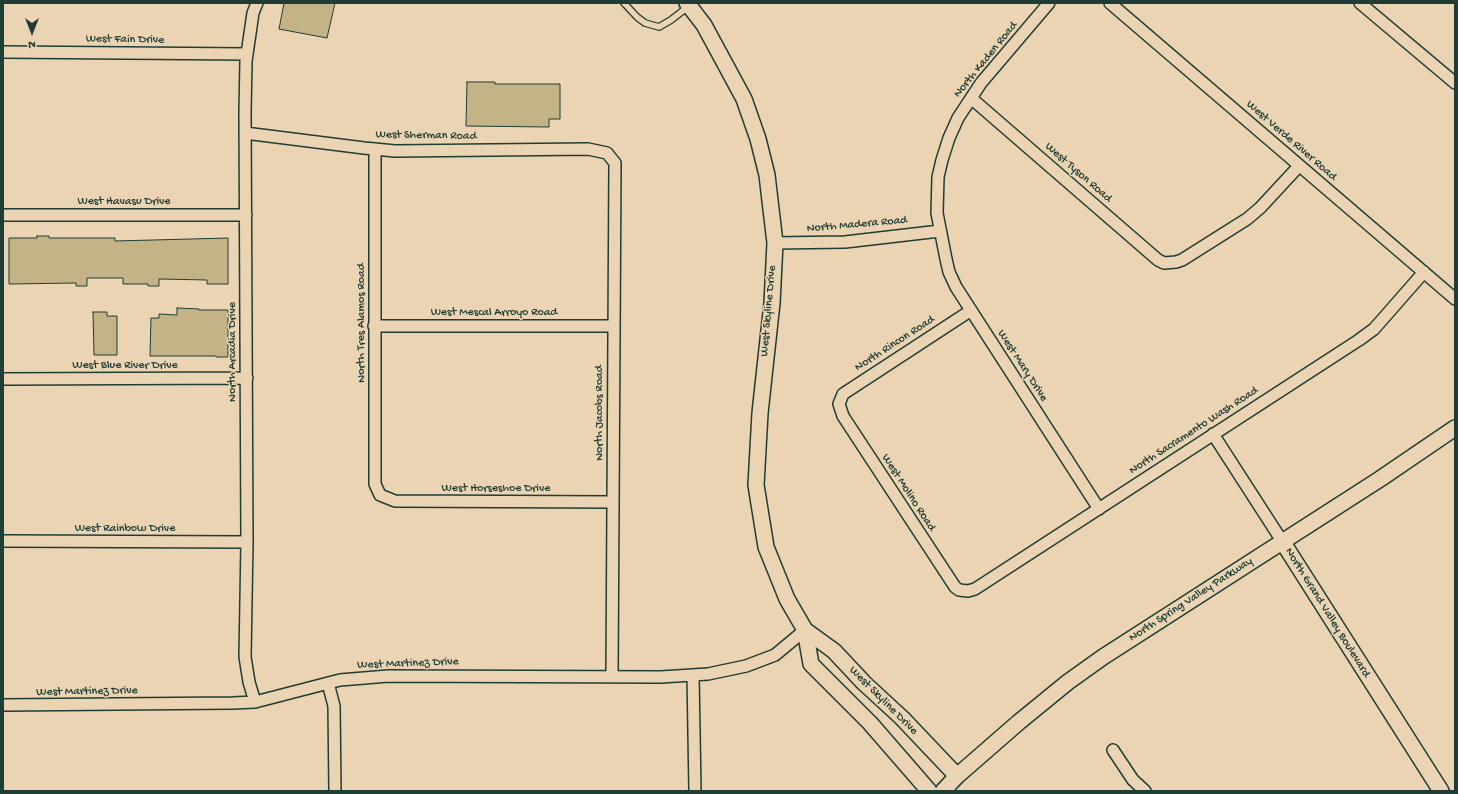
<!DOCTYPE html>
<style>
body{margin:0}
#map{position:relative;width:1458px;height:794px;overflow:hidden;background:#ebd4b4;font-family:"Gochi Hand",sans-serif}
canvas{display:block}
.frame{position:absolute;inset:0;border:4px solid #1f3d34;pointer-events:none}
.north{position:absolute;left:12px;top:12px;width:40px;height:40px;-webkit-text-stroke:3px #ebd4b4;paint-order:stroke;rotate:180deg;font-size:11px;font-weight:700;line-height:16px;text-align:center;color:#1f3d34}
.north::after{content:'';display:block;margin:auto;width:14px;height:18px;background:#1f3d34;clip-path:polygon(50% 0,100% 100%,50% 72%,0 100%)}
</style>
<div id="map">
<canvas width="1458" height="794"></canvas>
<div class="frame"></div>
<div class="north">N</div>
</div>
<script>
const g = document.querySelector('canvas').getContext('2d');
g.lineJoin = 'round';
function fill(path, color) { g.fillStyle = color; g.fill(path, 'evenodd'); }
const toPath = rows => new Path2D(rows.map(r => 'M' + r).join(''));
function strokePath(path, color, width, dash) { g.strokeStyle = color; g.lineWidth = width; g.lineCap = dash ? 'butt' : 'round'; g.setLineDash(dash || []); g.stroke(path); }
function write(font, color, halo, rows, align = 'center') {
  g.font = font + ' "Gochi Hand",sans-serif'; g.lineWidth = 3; g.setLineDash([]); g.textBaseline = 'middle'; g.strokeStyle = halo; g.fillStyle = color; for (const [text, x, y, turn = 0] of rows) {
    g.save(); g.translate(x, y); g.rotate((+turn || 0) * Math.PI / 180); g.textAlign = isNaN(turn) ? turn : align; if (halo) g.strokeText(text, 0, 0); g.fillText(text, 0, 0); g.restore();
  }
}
const building = toPath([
 [284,3,335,3,327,38,279,29,284,3],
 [467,82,495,82,495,84,560,84,560,119,549,119,549,127,466,126,467,82],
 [37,236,49,236,49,238,115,238,115,241,228,238,228,284,207,284,207,280,159,279,159,286,148,286,148,284,123,284,123,278,87,278,87,286,76,286,76,283,9,284,9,238,37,238,37,236],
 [177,308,199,309,199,310,228,310,228,357,216,357,216,356,150,356,151,318,159,318,159,314,177,315,177,308],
 [93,312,107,312,107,316,117,316,117,355,94,355,93,312]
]);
const lane = toPath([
 [624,3,637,17,645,23,659,27,671,20,689,6]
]);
const street = toPath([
 [1049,3,981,83,958,118,949,138,942,160,938,177,937,213,946,259,949,272,956,287,1099,509],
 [1110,3,1455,299],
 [1360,3,1455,83],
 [3,52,247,54],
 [971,98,1158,260,1164,263,1176,262,1182,260,1247,219,1260,208,1299,166],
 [245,133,364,148,395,151,588,149,607,153,615,163,612,676],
 [375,149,375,484,380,495,395,501,613,502],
 [3,215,246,215],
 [775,243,845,242,940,231],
 [970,311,843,394,839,404,843,416,955,587,959,590,968,591,975,589,1359,340,1374,329,1424,272],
 [374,326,614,326],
 [3,379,247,378],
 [1213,434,1282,541],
 [3,541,247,542],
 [693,675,695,791],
 [328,683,334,706,335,791],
 [255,702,249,682,245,657,247,542,245,112,246,61,253,13,257,3],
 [3,705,233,703,255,702,340,680,388,676,661,677,708,674,746,666,775,655,805,630],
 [1113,750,1133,780,1145,791]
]);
const secondary = toPath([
 [687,3,704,25,744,99,758,139,767,175,775,243,772,303,760,413,756,485,766,547,787,599,805,630,811,664,870,723,929,791],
 [1282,541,1441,791],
 [805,630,834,651,864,683,902,718,957,776],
 [943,791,957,776,1019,722,1068,682,1103,657,1380,479,1455,428]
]);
const streetNames = [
 ["West Fain Drive",125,40,1],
 ["North Kaden Road",986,60,-51],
 ["West Sherman Road",426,136,1],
 ["West Verde River Road",1291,141,41],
 ["West Tyson Road",1078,173,41],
 ["West Havasu Drive",124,202],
 ["North Madera Road",857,225,-5],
 ["West Skyline Drive",769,311,-85],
 ["West Mescal Arroyo Road",494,313],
 ["North Tres Alamos Road",362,323,-90],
 ["North Rincon Road",895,344,-33],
 ["North Arcadia Drive",233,352,-90],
 ["West Blue River Drive",125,366],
 ["West Mary Drive",1022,366,57],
 ["North Jacobs Road",600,413,-90],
 ["North Sacramento Wash Road",1194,431,-33],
 ["West Horseshoe Drive",496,489],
 ["West Molino Road",908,493,57],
 ["West Rainbow Drive",125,529],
 ["North Spring Valley Parkway",1191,600,-33],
 ["North Grand Valley Boulevard",1327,613,58],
 ["West Martinez Drive",408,664,-2],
 ["West Martinez Drive",87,692,-1],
 ["West Skyline Drive",883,701,45]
];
fill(building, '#c3b387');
strokePath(building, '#1f3d34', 1);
strokePath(lane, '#1f3d34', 8);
strokePath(street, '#1f3d34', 14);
strokePath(secondary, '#1f3d34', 18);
strokePath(lane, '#ebd4b4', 5.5);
strokePath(street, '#ebd4b4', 11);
strokePath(secondary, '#ebd4b4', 15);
write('12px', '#1f3d34', '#ebd4b4', streetNames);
</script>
